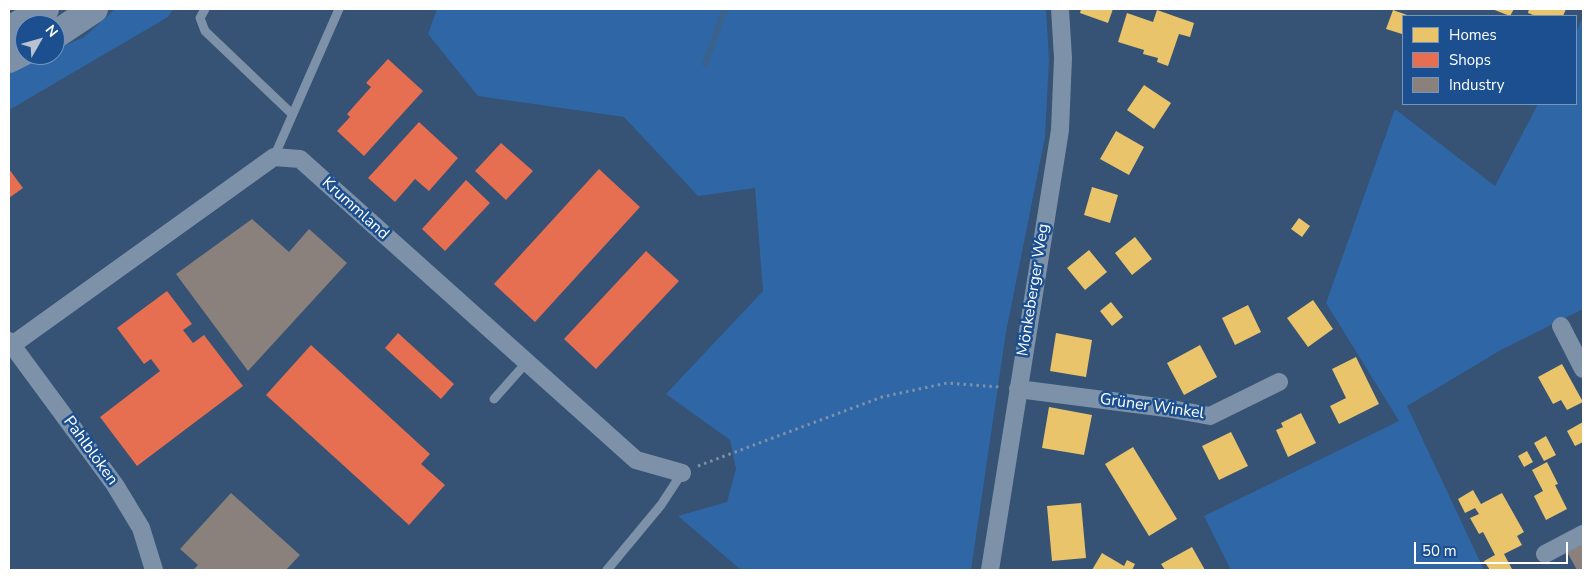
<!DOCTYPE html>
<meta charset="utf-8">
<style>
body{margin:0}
#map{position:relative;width:1592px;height:579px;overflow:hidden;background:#365274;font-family:"Nunito Sans",sans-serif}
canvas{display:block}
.frame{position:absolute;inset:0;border:10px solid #fff;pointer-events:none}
.legend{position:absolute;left:1402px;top:15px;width:175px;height:90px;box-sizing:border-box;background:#1b4f8f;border:1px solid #7695bc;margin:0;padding:6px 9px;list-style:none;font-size:15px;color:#fff}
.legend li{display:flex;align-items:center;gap:10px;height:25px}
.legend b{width:25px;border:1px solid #7695bc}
.north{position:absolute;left:15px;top:15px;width:50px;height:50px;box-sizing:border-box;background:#1b4f8f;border:1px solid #7695bc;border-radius:50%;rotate:52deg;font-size:14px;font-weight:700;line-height:20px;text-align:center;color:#fff}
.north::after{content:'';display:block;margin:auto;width:18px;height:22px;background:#b9c2ce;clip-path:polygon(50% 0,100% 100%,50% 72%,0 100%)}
.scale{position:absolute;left:1414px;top:542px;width:154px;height:22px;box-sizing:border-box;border:2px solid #fff;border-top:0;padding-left:6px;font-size:15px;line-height:18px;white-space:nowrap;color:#fff;-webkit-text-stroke:4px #1b4f8f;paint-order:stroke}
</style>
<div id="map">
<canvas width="1592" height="579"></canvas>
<div class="frame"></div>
<ul class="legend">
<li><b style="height:14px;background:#e9c46a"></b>Homes</li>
<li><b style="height:14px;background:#e76f51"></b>Shops</li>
<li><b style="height:14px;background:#8a817c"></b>Industry</li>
</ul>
<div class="north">N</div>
<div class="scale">50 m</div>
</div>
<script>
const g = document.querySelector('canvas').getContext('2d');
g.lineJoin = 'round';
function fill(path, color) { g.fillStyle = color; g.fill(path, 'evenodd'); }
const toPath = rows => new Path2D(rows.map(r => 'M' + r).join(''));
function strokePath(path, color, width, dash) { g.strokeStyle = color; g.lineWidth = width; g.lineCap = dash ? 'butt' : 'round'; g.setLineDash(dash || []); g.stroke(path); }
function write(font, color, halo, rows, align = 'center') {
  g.font = font + ' "Nunito Sans",sans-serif'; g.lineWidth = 5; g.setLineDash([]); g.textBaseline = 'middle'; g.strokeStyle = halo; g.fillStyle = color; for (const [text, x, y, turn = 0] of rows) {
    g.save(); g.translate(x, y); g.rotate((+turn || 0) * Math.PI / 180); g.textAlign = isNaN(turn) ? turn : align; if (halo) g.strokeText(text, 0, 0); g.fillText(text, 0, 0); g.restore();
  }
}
const green = toPath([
 [115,9,173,9,168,17,9,110,9,73,45,55,55,55,55,50,84,37],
 [437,9,1046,9,1049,60,1045,137,1006,332,971,570,741,570,678,516,727,502,736,469,730,440,666,394,763,291,755,188,698,196,624,117,478,96,428,34],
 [1583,17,1583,309,1501,350,1407,406,1484,570,1231,570,1204,516,1399,421,1326,303,1395,109,1495,186,1538,104,1576,104,1576,32]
]);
const homes = toPath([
 [1081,9,1113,9,1108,23,1080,13],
 [1492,9,1514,9,1510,16],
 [1529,9,1566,9,1563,16,1536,16,1528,13],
 [1157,10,1194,23,1190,37,1179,34,1168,66,1157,62,1158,58,1143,54,1144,50,1118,42,1127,13,1153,22],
 [1393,10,1410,16,1403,16,1402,34,1386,29],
 [1144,85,1171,103,1154,129,1127,110],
 [1116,131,1144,147,1129,175,1100,159],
 [1092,187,1118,195,1110,223,1084,215],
 [1299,218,1310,226,1302,237,1291,229],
 [1135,237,1152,259,1132,275,1115,253],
 [1089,250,1107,272,1085,290,1067,268],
 [1313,300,1333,329,1308,347,1287,318],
 [1111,302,1123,317,1112,326,1100,311],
 [1248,305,1261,332,1235,345,1222,318],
 [1056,333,1092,340,1086,377,1050,371],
 [1200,345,1217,377,1184,395,1167,363],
 [1356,357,1379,404,1339,424,1330,406,1346,398,1332,369],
 [1562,364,1583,402,1567,410,1561,400,1553,404,1538,377],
 [1049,407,1092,415,1084,455,1042,448],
 [1301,413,1316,443,1288,457,1276,430,1283,427,1281,423],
 [1583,422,1583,442,1575,446,1567,431],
 [1231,432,1248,466,1219,480,1202,446],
 [1546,436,1556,455,1544,461,1534,443],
 [1133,447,1177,519,1149,536,1105,464],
 [1527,451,1533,462,1524,467,1518,456],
 [1547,462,1558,484,1555,485,1567,509,1546,520,1534,496,1543,491,1532,470],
 [1473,490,1481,504,1502,493,1524,532,1517,536,1522,545,1504,554,1512,569,1510,570,1490,570,1484,561,1495,555,1483,532,1479,534,1470,518,1479,514,1475,508,1465,513,1458,499],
 [1081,503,1086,558,1052,561,1047,506],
 [1192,547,1205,570,1165,570,1161,564],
 [1102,553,1124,566,1127,560,1135,564,1132,570,1092,570]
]);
const shops = toPath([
 [388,59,423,91,364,156,337,131,350,117,347,114,371,87,366,83],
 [419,122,458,158,429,191,415,179,395,202,368,178],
 [501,143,533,171,506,200,475,171],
 [9,169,23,188,9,198],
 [599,169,640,207,535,322,494,284],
 [466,180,490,203,445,251,422,229],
 [646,251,679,281,596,369,564,339],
 [167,291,192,324,183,330,193,343,204,335,243,386,137,466,100,417,160,371,151,359,144,364,117,328],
 [398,333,454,384,441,399,385,348],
 [311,345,430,454,421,464,445,485,409,525,266,395]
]);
const industry = toPath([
 [252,219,289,252,309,229,347,263,248,371,176,274],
 [231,493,300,555,286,570,193,570,198,565,180,549],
 [1583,544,1583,570,1577,570,1567,552]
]);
const stream = toPath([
 [705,64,725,9]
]);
const path = toPath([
 [698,466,882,397,947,383,1000,387]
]);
const service = toPath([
 [205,9,200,18,205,31,291,113],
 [274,157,339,9],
 [494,399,526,363],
 [607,570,661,505,682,473]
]);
const minor = toPath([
 [1561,326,1583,369],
 [9,341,115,485,141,528,154,570],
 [12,345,274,157,300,159,636,460,682,473],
 [1018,389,1166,408,1210,416,1279,382],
 [1545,554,1583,534],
 [990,570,1060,130,1063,58,1060,9]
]);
const trunk = toPath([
 [9,30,45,9],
 [55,35,94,9],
 [9,59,25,51]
]);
const streetNames = [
 ["Krummland",355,209,42],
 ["Mönkeberger Weg",1034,290,-81],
 ["Grüner Winkel",1152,407,8],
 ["Pahlblöken",90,451,54]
];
fill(green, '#2f66a5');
fill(homes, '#e9c46a');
fill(shops, '#e76f51');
fill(industry, '#8a817c');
strokePath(stream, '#3b618d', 6);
strokePath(path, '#7d92a8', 3, [2.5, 4]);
strokePath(service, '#7d92a8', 9);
strokePath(minor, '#7d92a8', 18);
strokePath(trunk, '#7e90a7', 28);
write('16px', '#fff', '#1b4f8f', streetNames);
</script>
